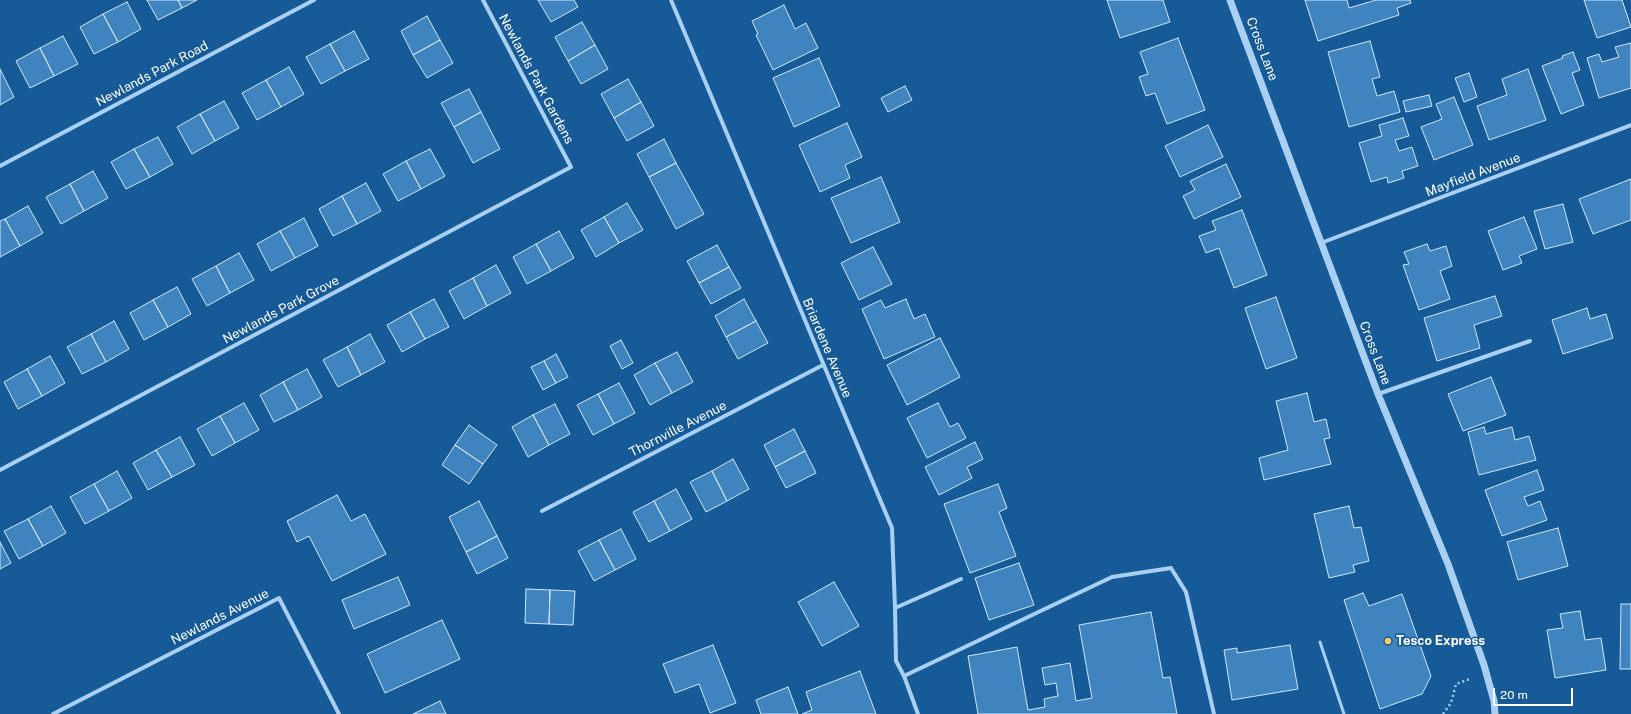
<!DOCTYPE html>
<style>
body{margin:0}
#map{position:relative;width:1631px;height:714px;overflow:hidden;background:#165a98;font-family:"Public Sans",sans-serif}
canvas{display:block}
.scale{position:absolute;left:1493px;top:688px;width:80px;height:18px;box-sizing:border-box;border:2px solid #fff;border-top:0;padding-left:5px;font-size:12px;line-height:14px;white-space:nowrap;color:#fff;-webkit-text-stroke:3px #165a98;paint-order:stroke}
</style>
<div id="map">
<canvas width="1631" height="714"></canvas>
<div class="scale">20 m</div>
</div>
<script>
const g = document.querySelector('canvas').getContext('2d');
g.lineJoin = 'round';
function fill(path, color) { g.fillStyle = color; g.fill(path, 'evenodd'); }
const toPath = rows => new Path2D(rows.map(r => 'M' + r).join(''));
function strokePath(path, color, width, dash) { g.strokeStyle = color; g.lineWidth = width; g.lineCap = dash ? 'butt' : 'round'; g.setLineDash(dash || []); g.stroke(path); }
function write(font, color, halo, rows, align = 'center') {
  g.font = font + ' "Public Sans",sans-serif'; g.lineWidth = 3; g.setLineDash([]); g.textBaseline = 'middle'; g.strokeStyle = halo; g.fillStyle = color; for (const [text, x, y, turn = 0] of rows) {
    g.save(); g.translate(x, y); g.rotate((+turn || 0) * Math.PI / 180); g.textAlign = isNaN(turn) ? turn : align; if (halo) g.strokeText(text, 0, 0); g.fillText(text, 0, 0); g.restore();
  }
}
const building = toPath([
 [147,0,178,0,182,8,158,20,147,0],
 [178,0,197,0,182,8,178,0],
 [538,0,574,0,578,7,551,22,538,0],
 [1107,0,1163,0,1170,22,1120,38,1107,0],
 [1305,0,1347,0,1349,8,1376,0,1410,0,1411,3,1397,8,1399,15,1318,41,1305,0],
 [1584,0,1622,0,1631,27,1597,38,1584,0],
 [127,2,141,29,118,42,103,14,127,2],
 [784,5,795,29,806,23,818,48,773,70,756,35,758,34,752,21,784,5],
 [103,14,118,42,94,54,80,27,103,14],
 [427,16,440,40,413,55,401,31,427,16],
 [582,22,595,45,568,61,555,37,582,22],
 [354,31,369,59,345,71,330,44,354,31],
 [63,36,78,64,54,76,40,48,63,36],
 [1178,38,1205,110,1167,124,1155,93,1146,96,1139,77,1148,74,1140,52,1178,38],
 [440,40,453,63,427,78,413,55,440,40],
 [1370,41,1380,77,1372,79,1377,96,1394,91,1400,112,1349,127,1328,52,1370,41],
 [1631,43,1631,88,1599,98,1587,58,1599,54,1602,62,1619,57,1615,47,1631,43],
 [330,44,345,71,321,84,306,57,330,44],
 [595,45,608,69,581,84,568,61,595,45],
 [40,48,54,76,30,88,16,61,40,48],
 [1573,52,1580,70,1572,73,1584,105,1561,114,1542,66,1563,58,1562,56,1573,52],
 [819,58,840,106,794,127,773,78,819,58],
 [289,67,304,94,281,107,266,80,289,67],
 [0,69,14,97,0,105,0,69],
 [1528,69,1546,120,1489,140,1477,106,1507,95,1502,79,1528,69],
 [1469,73,1477,97,1464,102,1455,78,1469,73],
 [628,79,641,102,614,118,601,94,628,79],
 [266,80,281,107,257,120,242,93,266,80],
 [905,86,912,100,888,112,881,98,905,86],
 [469,89,481,112,454,127,441,103,469,89],
 [1429,95,1432,106,1406,112,1403,101,1429,95],
 [1454,97,1473,145,1434,160,1421,127,1442,119,1436,104,1454,97],
 [224,101,239,128,215,141,200,114,224,101],
 [641,102,654,126,627,141,614,118,641,102],
 [481,112,500,149,473,163,454,127,481,112],
 [200,114,215,141,192,154,177,127,200,114],
 [1403,118,1409,136,1395,140,1399,151,1412,147,1418,166,1402,171,1404,178,1388,183,1387,177,1371,182,1359,143,1382,136,1379,125,1403,118],
 [847,123,862,157,845,165,850,178,820,192,799,145,847,123],
 [1208,125,1223,157,1180,177,1165,146,1208,125],
 [158,137,173,164,150,177,134,149,158,137],
 [664,139,676,163,649,177,637,154,664,139],
 [134,149,150,177,126,189,111,162,134,149],
 [430,149,445,176,421,189,406,161,430,149],
 [406,161,421,189,398,201,383,174,406,161],
 [676,163,704,214,676,229,649,177,676,163],
 [1226,164,1241,197,1194,219,1183,196,1195,190,1190,181,1226,164],
 [93,171,108,198,84,211,70,184,93,171],
 [881,177,900,222,851,243,831,198,881,177],
 [1631,179,1631,220,1593,234,1579,199,1631,179],
 [366,183,381,211,357,224,342,196,366,183],
 [70,184,84,211,61,224,46,197,70,184],
 [342,196,357,224,333,236,319,209,342,196],
 [627,203,643,230,619,243,604,217,627,203],
 [1563,204,1573,242,1545,249,1534,211,1563,204],
 [28,206,43,233,20,246,5,219,28,206],
 [1242,210,1267,275,1234,288,1219,248,1206,253,1199,236,1216,230,1212,221,1242,210],
 [604,217,619,243,596,257,581,230,604,217],
 [1524,217,1537,249,1519,256,1522,263,1503,270,1488,231,1524,217],
 [304,218,318,246,295,258,280,231,304,218],
 [5,219,20,246,0,257,0,221,5,219],
 [280,231,295,258,271,271,257,244,280,231],
 [559,231,574,258,551,271,536,244,559,231],
 [536,244,551,271,527,284,513,257,536,244],
 [1427,244,1430,251,1446,246,1452,266,1440,271,1450,299,1419,310,1403,265,1409,264,1404,252,1427,244],
 [717,245,729,267,699,283,687,261,717,245],
 [873,247,892,284,859,300,841,263,873,247],
 [239,253,254,280,230,293,216,266,239,253],
 [496,265,511,293,487,306,473,278,496,265],
 [216,266,230,293,207,306,192,279,216,266],
 [729,267,741,288,711,304,699,283,729,267],
 [473,278,487,306,464,319,449,291,473,278],
 [177,287,191,314,168,327,153,300,177,287],
 [1495,296,1502,316,1474,325,1480,348,1437,361,1424,318,1495,296],
 [1276,297,1297,358,1266,369,1245,308,1276,297],
 [434,299,449,327,425,339,410,312,434,299],
 [744,299,756,321,726,337,715,316,744,299],
 [906,299,914,319,925,314,935,337,884,359,862,309,881,300,885,308,906,299],
 [153,300,168,327,144,340,130,313,153,300],
 [1587,308,1590,319,1606,314,1613,338,1563,354,1552,320,1587,308],
 [410,312,425,339,402,352,387,325,410,312],
 [114,321,129,349,106,362,91,334,114,321],
 [756,321,768,343,738,359,726,337,756,321],
 [91,334,106,362,82,374,67,347,91,334],
 [370,334,385,362,361,375,347,347,370,334],
 [940,338,960,377,907,405,887,365,940,338],
 [621,340,633,363,622,369,610,346,621,340],
 [347,347,361,375,338,387,323,360,347,347],
 [677,352,693,382,672,393,655,363,677,352],
 [556,354,568,377,556,383,544,361,556,354],
 [50,356,65,383,42,396,27,369,50,356],
 [544,361,556,383,543,390,531,367,544,361],
 [655,363,672,393,650,405,634,375,655,363],
 [27,369,42,396,18,409,4,382,27,369],
 [307,369,322,397,298,410,283,382,307,369],
 [1491,377,1506,415,1463,431,1448,394,1491,377],
 [283,382,298,410,274,422,260,395,283,382],
 [619,383,635,413,614,424,598,394,619,383],
 [1307,393,1314,422,1326,419,1330,438,1324,439,1331,464,1264,480,1259,458,1288,450,1276,401,1307,393],
 [598,394,614,424,593,435,577,405,598,394],
 [244,403,259,430,235,443,220,416,244,403],
 [938,403,950,427,958,423,966,438,927,458,907,418,938,403],
 [555,404,570,434,549,445,533,415,555,404],
 [533,415,549,445,528,457,512,427,533,415],
 [220,416,235,443,212,456,197,429,220,416],
 [469,425,497,445,483,464,455,445,469,425],
 [1484,427,1486,434,1512,427,1515,440,1529,436,1536,460,1479,475,1468,432,1484,427],
 [794,429,805,451,775,467,764,445,794,429],
 [180,437,195,465,172,477,156,450,180,437],
 [975,442,983,459,967,467,972,478,939,495,925,467,975,442],
 [455,445,483,464,469,484,442,465,455,445],
 [156,450,172,477,148,490,133,463,156,450],
 [805,451,816,473,786,488,775,467,805,451],
 [733,459,749,489,727,501,712,471,733,459],
 [1537,470,1544,490,1524,497,1528,506,1540,501,1547,520,1502,536,1485,490,1537,470],
 [117,471,132,498,109,511,94,484,117,471],
 [712,471,727,501,706,512,690,482,712,471],
 [94,484,109,511,85,524,70,497,94,484],
 [998,484,1007,508,999,512,1016,556,970,573,944,504,998,484],
 [676,489,692,519,670,531,654,501,676,489],
 [337,495,351,521,365,514,386,554,332,581,309,536,297,542,287,521,337,495],
 [479,501,497,536,466,552,449,517,479,501],
 [654,501,670,531,649,542,633,512,654,501],
 [51,506,66,533,43,546,28,519,51,506],
 [1349,506,1354,528,1361,527,1369,561,1353,565,1355,572,1329,578,1314,514,1349,506],
 [28,519,43,546,19,559,4,531,28,519],
 [1558,528,1568,566,1518,580,1507,542,1558,528],
 [621,529,636,559,615,570,599,540,621,529],
 [497,536,508,558,477,574,466,552,497,536],
 [599,540,615,570,594,581,578,551,599,540],
 [0,542,11,563,0,569,0,542],
 [1019,563,1034,605,989,620,975,578,1019,563],
 [398,577,410,605,354,629,342,600,398,577],
 [834,582,859,626,822,646,798,602,834,582],
 [526,589,550,590,549,624,525,623,526,589],
 [550,590,575,591,573,625,549,624,550,590],
 [1363,593,1369,606,1402,594,1431,676,1422,694,1380,709,1344,600,1363,593],
 [1621,604,1631,604,1631,669,1620,669,1621,604],
 [1580,611,1585,640,1601,638,1606,670,1555,678,1547,630,1563,628,1560,614,1580,611],
 [1151,612,1163,678,1170,677,1177,714,978,714,968,656,1017,647,1028,710,1045,707,1044,699,1058,696,1056,683,1045,685,1042,668,1070,663,1076,701,1092,698,1079,625,1151,612],
 [442,620,460,659,385,693,367,654,442,620],
 [713,645,736,703,710,713,699,684,675,693,663,664,713,645],
 [1290,645,1298,689,1232,700,1224,650,1237,648,1237,653,1290,645],
 [860,671,876,714,802,714,812,710,806,692,860,671],
 [788,687,798,714,761,714,756,700,788,687],
 [440,701,446,714,413,714,440,701]
]);
const path = toPath([
 [1443,714,1451,703,1456,684,1470,679]
]);
const service = toPath([
 [1320,642,1344,714]
]);
const minor = toPath([
 [671,0,892,528,895,608,896,661,904,676,918,714],
 [0,166,314,0],
 [1321,243,1631,125],
 [1378,394,1530,341],
 [0,470,571,167,483,0],
 [542,511,823,365],
 [895,608,961,579],
 [904,676,1112,577,1171,568,1186,592,1214,714],
 [53,714,279,598,339,714]
]);
const tertiary = toPath([
 [1230,0,1378,394,1448,564,1484,665,1494,701,1495,714]
]);
const markers = [
 [1388,641,4,"#ffc76a"]
];
const streetNames = [
 ["Cross Lane",1262,49,69],
 ["Newlands Park Road",152,74,-28],
 ["Newlands Park Gardens",536,79,62],
 ["Mayfield Avenue",1473,175,-21],
 ["Newlands Park Grove",281,310,-28],
 ["Briardene Avenue",827,348,67],
 ["Cross Lane",1375,353,69],
 ["Thornville Avenue",678,429,-27],
 ["Newlands Avenue",220,617,-27]
];
const poiNames = [
 ["Tesco Express",1396,641]
];
fill(building, '#3f83bf');
strokePath(building, '#d1e8fc', 1);
strokePath(path, '#a9d0f2', 2.5, [2, 3]);
strokePath(service, '#a9d0f2', 3);
strokePath(minor, '#a9d0f2', 4);
strokePath(tertiary, '#a9d0f2', 7);
for (const [x, y, r, color] of markers) { const dot = new Path2D(); dot.arc(x, y, r, 0, 2 * Math.PI); g.fillStyle = color; g.fill(dot); strokePath(dot, '#165a98', 1.5); }
write('13px', '#fff', '#165a98', streetNames);
write('bold 13px', '#fff', '#165a98', poiNames, 'left');
</script>
